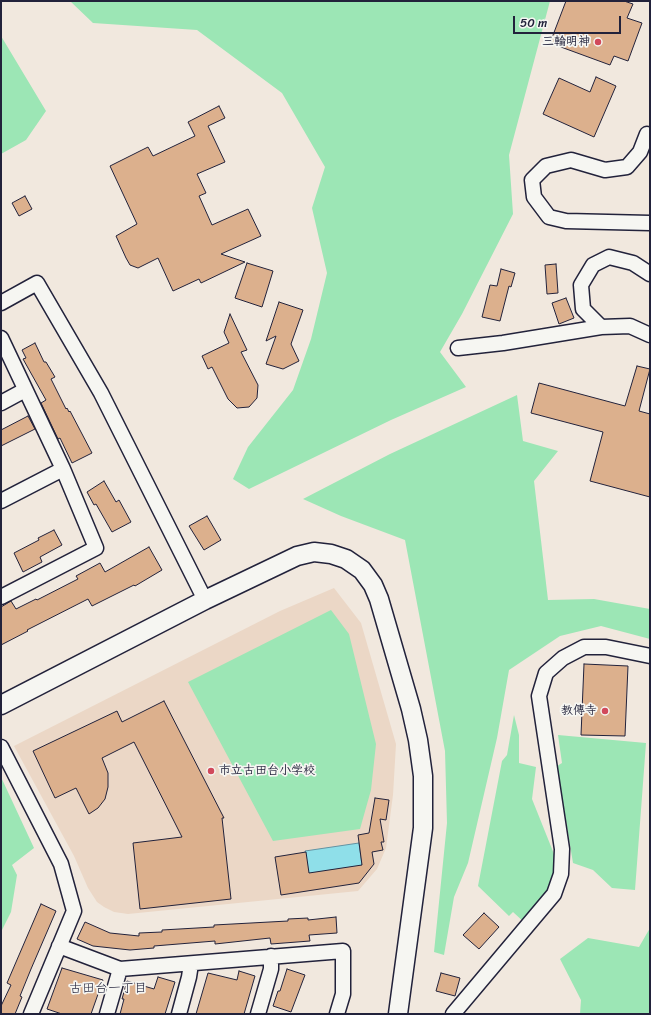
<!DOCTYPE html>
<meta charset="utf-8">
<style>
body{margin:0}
#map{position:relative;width:651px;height:1015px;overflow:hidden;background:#f1e8de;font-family:Sriracha,sans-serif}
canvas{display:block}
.frame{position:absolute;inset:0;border:2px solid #22223b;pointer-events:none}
.scale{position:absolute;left:513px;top:16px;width:108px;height:18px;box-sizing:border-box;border:2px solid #22223b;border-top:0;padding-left:5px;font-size:12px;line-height:14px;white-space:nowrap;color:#22223b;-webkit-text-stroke:3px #f6f6f2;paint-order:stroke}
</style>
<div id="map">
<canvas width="651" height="1015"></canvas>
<div class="frame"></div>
<div class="scale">50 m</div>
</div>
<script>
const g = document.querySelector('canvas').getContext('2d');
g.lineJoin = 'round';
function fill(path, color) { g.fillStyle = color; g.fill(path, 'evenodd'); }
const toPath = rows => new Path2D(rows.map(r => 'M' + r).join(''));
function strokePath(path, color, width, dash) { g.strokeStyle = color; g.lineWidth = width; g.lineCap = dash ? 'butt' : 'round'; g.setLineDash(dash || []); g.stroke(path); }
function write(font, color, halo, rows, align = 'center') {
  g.font = font + ' Sriracha,"Klee One",sans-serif'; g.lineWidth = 3.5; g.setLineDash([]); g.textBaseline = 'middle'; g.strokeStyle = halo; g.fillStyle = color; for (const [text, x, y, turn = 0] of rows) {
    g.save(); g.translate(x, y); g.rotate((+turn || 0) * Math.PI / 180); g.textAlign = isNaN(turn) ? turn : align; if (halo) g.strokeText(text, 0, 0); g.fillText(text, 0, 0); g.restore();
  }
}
const built = toPath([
 [334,588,361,623,396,744,393,795,386,848,377,869,358,891,128,914,114,912,104,907,97,902,88,888,74,856,14,746,280,611]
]);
const green = toPath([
 [70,1,550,1,509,155,513,214,462,314,440,352,466,387,391,420,249,489,233,479,248,447,293,390,311,339,327,273,312,208,325,167,282,93,197,30,93,23],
 [1,36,46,111,26,140,1,154],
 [517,395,523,441,558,451,534,481,548,600,594,599,650,609,650,639,601,626,560,636,509,670,497,738,468,863,454,897,444,955,434,952,447,823,445,751,405,540,341,516,303,499,390,454],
 [331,610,349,634,376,744,371,790,360,829,273,841,188,682],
 [514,715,519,735,519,763,536,767,532,799,554,854,557,877,547,899,525,923,513,912,509,916,478,886,502,761,507,755],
 [558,735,646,743,635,890,612,888,593,870,573,863,557,766,562,763],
 [1,777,34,848,12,865,17,875,11,912,1,932],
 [650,928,650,1014,580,1014,581,1000,560,959,588,938,639,947]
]);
const water = toPath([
 [359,843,362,865,310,884,305,851,359,843]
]);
const building = toPath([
 [566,1,624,1,633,4,627,18,642,23,628,61,614,56,610,65,550,43,566,1],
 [596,77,616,86,594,137,543,114,559,78,590,92,596,77],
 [219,106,225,118,208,126,225,162,197,174,206,193,199,196,212,225,248,209,261,236,221,254,245,262,201,283,199,279,173,291,158,258,138,268,130,265,126,258,116,236,137,224,110,166,148,147,153,156,195,136,188,122,219,106],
 [25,196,32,209,19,216,12,203,25,196],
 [247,263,273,271,262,307,235,298,247,263],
 [556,264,558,293,547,294,545,265,556,264],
 [501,269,515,273,511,287,509,286,500,321,482,317,490,285,497,286,501,269],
 [566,298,574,318,559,324,552,303,566,298],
 [279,302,303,310,291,344,299,361,283,369,266,364,276,336,266,341,279,302],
 [230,314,247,350,241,352,258,385,257,398,249,407,237,408,228,399,212,367,208,369,202,356,229,343,224,332,230,314],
 [35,343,44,362,46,362,55,377,51,379,66,409,67,408,69,412,70,411,92,453,72,463,60,438,58,439,41,403,46,400,23,359,26,358,22,350,35,343],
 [637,366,650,369,639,411,650,414,650,497,590,481,603,432,531,413,539,383,625,406,637,366],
 [28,416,35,429,1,446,1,430,28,416],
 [104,481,116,502,119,500,131,522,112,532,96,504,94,505,87,492,104,481],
 [207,516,221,540,204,550,189,526,207,516],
 [54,530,62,545,40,557,42,562,23,572,14,553,39,540,38,538,54,530],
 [149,547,162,570,135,586,134,585,92,606,88,599,27,630,28,631,1,645,1,607,11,601,16,609,36,599,37,600,78,579,76,576,100,563,105,572,149,547],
 [584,664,628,666,625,736,581,735,584,664],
 [164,701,224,818,222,818,231,899,140,909,133,843,182,837,134,742,102,758,108,773,108,787,105,799,98,808,89,814,76,788,55,798,33,751,117,711,122,722,164,701],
 [375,798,389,800,386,820,380,819,384,842,381,842,383,850,372,852,374,864,359,883,281,895,275,857,306,852,309,873,362,865,358,835,369,833,375,798],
 [41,904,56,911,31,969,20,996,22,997,15,1014,1,1014,1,1006,11,985,7,983,41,904],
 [484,913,499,927,479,949,463,935,484,913],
 [336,917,337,933,309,935,310,941,271,944,270,938,215,944,215,941,154,946,154,948,130,950,93,946,77,939,85,922,110,933,139,936,139,933,162,932,162,930,214,927,214,925,288,921,288,919,308,918,308,920,336,917],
 [62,968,103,980,91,1014,62,1014,47,1009,62,968],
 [287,969,305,975,291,1012,273,1006,278,991,280,991,287,969],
 [239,971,255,976,244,1014,196,1014,208,973,237,980,239,971],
 [441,973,460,978,455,996,436,991,441,973],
 [158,977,175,982,165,1014,120,1014,124,999,122,999,127,981,154,989,158,977]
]);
const minor = toPath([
 [647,134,640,152,627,167,605,170,571,160,546,166,532,180,534,197,549,217,566,221,650,223],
 [650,274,633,263,609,257,593,265,581,285,583,309,601,327,630,326,650,335],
 [1,303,37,283,101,393,205,600],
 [1,338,63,469,96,548,1,597],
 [458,348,503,343,601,327],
 [1,403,25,390],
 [1,501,63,469],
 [1,747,61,864,74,911,31,1014],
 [59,946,120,969,343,951,343,994,337,1014],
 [107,1014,120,969],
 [179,1014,189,977,191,964],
 [258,1014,271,969,271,956],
 [453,1014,554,894,561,874,562,849,539,696,546,673,563,658,584,647,606,647,650,656]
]);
const tertiary = toPath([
 [1,705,205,600,297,556,314,552,331,554,346,559,362,570,373,585,379,599,411,709,418,740,423,776,423,828,398,1014]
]);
const markers = [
 [598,42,4,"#d1495b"],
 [605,711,4,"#d1495b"],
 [211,771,4,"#d1495b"]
];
const poiNames = [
 ["三輪明神",590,42],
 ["教傳寺",597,711],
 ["市立古田台小学校",219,771,"left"]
];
const neighbourhoodNames = [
 ["古田台一丁目",108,989]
];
fill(built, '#ebd7c6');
fill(green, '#9ce6b5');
fill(water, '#8fdfe9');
strokePath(water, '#6393a3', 1);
fill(building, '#dcb08d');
strokePath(building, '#22223b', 1);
strokePath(minor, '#22223b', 17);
strokePath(tertiary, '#22223b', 21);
strokePath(minor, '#f6f6f2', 14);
strokePath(tertiary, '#f6f6f2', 18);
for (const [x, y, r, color] of markers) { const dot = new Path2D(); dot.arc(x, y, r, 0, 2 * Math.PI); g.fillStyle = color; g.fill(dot); strokePath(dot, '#f6f6f2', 1.5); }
write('bold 12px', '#22223b', '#f6f6f2', poiNames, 'right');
write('13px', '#22223b', '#f6f6f2', neighbourhoodNames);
</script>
